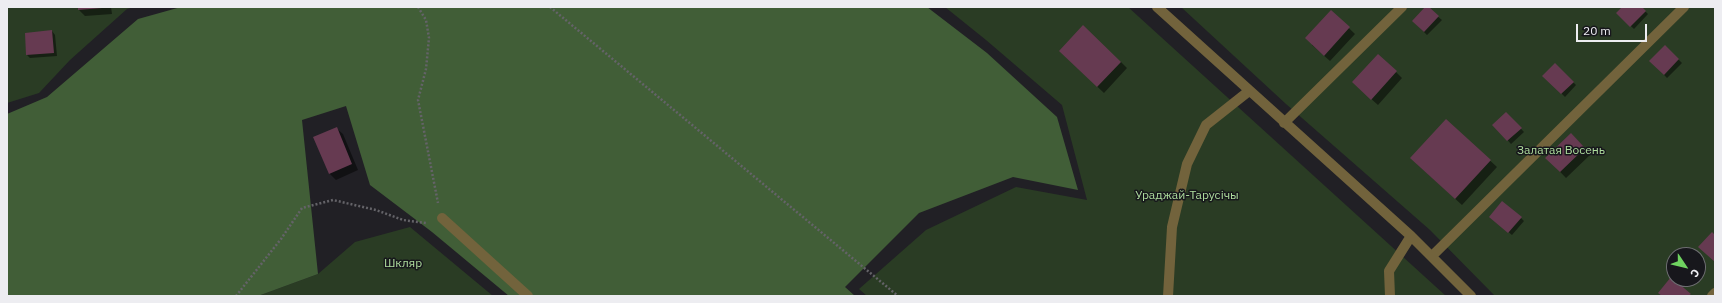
<!DOCTYPE html>
<meta charset="utf-8">
<style>
body{margin:0}
#map{position:relative;width:1722px;height:303px;overflow:hidden;background:#212025;font-family:"IBM Plex Sans",sans-serif}
canvas{display:block}
.frame{position:absolute;inset:0;border:8px solid #ededf1;pointer-events:none}
.north{position:absolute;left:1666px;top:247px;width:40px;height:40px;box-sizing:border-box;background:#17171c;border:1px solid #6d6d71;border-radius:50%;rotate:125deg;font-size:11px;font-weight:700;line-height:16px;text-align:center;color:#ededf1}
.north::after{content:'';display:block;margin:auto;width:14px;height:18px;background:#6fd360;clip-path:polygon(50% 0,100% 100%,50% 72%,0 100%)}
.scale{position:absolute;left:1576px;top:24px;width:71px;height:18px;box-sizing:border-box;border:2px solid #ededf1;border-top:0;padding-left:5px;font-size:12px;line-height:14px;white-space:nowrap;color:#ededf1;-webkit-text-stroke:3px #17171c;paint-order:stroke}
</style>
<div id="map">
<canvas width="1722" height="303"></canvas>
<div class="frame"></div>
<div class="north">С</div>
<div class="scale">20 m</div>
</div>
<script>
const g = document.querySelector('canvas').getContext('2d');
g.lineJoin = 'round';
function fill(path, color) { g.fillStyle = color; g.fill(path, 'evenodd'); }
const toPath = rows => new Path2D(rows.map(r => 'M' + r).join(''));
function strokePath(path, color, width, dash) { g.strokeStyle = color; g.lineWidth = width; g.lineCap = dash ? 'butt' : 'round'; g.setLineDash(dash || []); g.stroke(path); }
function write(font, color, halo, rows, align = 'center') {
  g.font = font + ' "IBM Plex Sans",sans-serif'; g.lineWidth = 3; g.setLineDash([]); g.textBaseline = 'middle'; g.strokeStyle = halo; g.fillStyle = color; for (const [text, x, y, turn = 0] of rows) {
    g.save(); g.translate(x, y); g.rotate((+turn || 0) * Math.PI / 180); g.textAlign = isNaN(turn) ? turn : align; if (halo) g.strokeText(text, 0, 0); g.fillText(text, 0, 0); g.restore();
  }
}
const green = toPath([
 [7,7,134,7,127,9,70,60,39,93,7,103],
 [945,7,1128,7,1446,296,867,296,859,289,926,230,1016,187,1087,200,1062,105,986,40],
 [1181,7,1715,7,1715,296,1495,296,1430,230,1286,104],
 [1674,255,1698,255,1698,279,1674,279],
 [410,227,493,296,258,296,318,274,355,242]
]);
const forest = toPath([
 [181,7,927,7,987,53,1057,117,1078,190,1013,177,919,213,845,287,855,296,509,296,432,232,370,185,346,106,302,120,318,274,258,296,7,296,7,114,47,97,138,19]
]);
const shadow = toPath([
 [79,7,111,7,112,14,85,16,79,10],
 [1426,7,1442,20,1427,35,1413,21],
 [1623,7,1641,7,1648,14,1634,29,1617,13],
 [1331,11,1355,34,1330,61,1312,45],
 [52,31,55,35,57,56,30,58,27,55],
 [1665,46,1682,63,1667,78,1651,61],
 [1066,57,1121,62,1127,68,1104,93],
 [1555,64,1576,85,1565,97,1544,76],
 [1396,72,1402,78,1378,105,1359,88],
 [1506,113,1524,132,1511,144,1494,125],
 [1446,120,1497,167,1462,205,1417,164],
 [336,128,343,134,358,170,336,180,329,173],
 [1571,134,1591,154,1566,178,1547,158],
 [1521,218,1524,221,1512,235,1494,220]
]);
const building = toPath([
 [78,7,102,7,102,8,78,10],
 [1425,7,1429,7,1439,16,1424,32,1412,21],
 [1622,7,1642,7,1646,11,1630,27,1616,13],
 [1331,10,1350,27,1324,56,1305,38],
 [1083,25,1121,62,1097,87,1059,51],
 [52,30,54,53,26,55,25,33],
 [1665,45,1679,59,1664,75,1649,61],
 [1378,54,1397,71,1371,100,1352,82],
 [1555,63,1574,82,1561,94,1542,76],
 [1506,112,1522,128,1507,141,1492,125],
 [1446,119,1491,160,1455,199,1410,158],
 [337,127,352,164,329,174,313,137],
 [1571,133,1585,148,1560,172,1545,158],
 [1502,201,1522,217,1508,233,1489,217],
 [1712,232,1715,235,1715,262,1698,247],
 [1671,277,1691,294,1688,296,1662,296,1658,293]
]);
const path = toPath([
 [418,7,426,20,429,38,426,69,418,100,438,203],
 [550,7,898,296],
 [236,296,281,239,302,208,333,200,376,210,403,220,426,223]
]);
const minor = toPath([
 [1157,7,1411,236,1471,296],
 [1284,123,1402,7],
 [442,218,528,296],
 [1432,256,1684,7],
 [1168,296,1172,227,1187,164,1206,125,1249,91],
 [1390,296,1389,271,1411,236],
 [1712,296,1715,293]
]);
const parkNames = [
 ["Залатая Восень",1561,151],
 ["Ураджай-Тарусічы",1187,196],
 ["Шкляр",403,264]
];
fill(green, '#2a3c24');
fill(forest, '#415e37');
fill(shadow, '#0007');
fill(building, '#663a51');
strokePath(path, '#646368', 2.5, [2, 2]);
strokePath(minor, '#72633c', 10);
write('12px', '#afde9e', '#17171c', parkNames);
</script>
